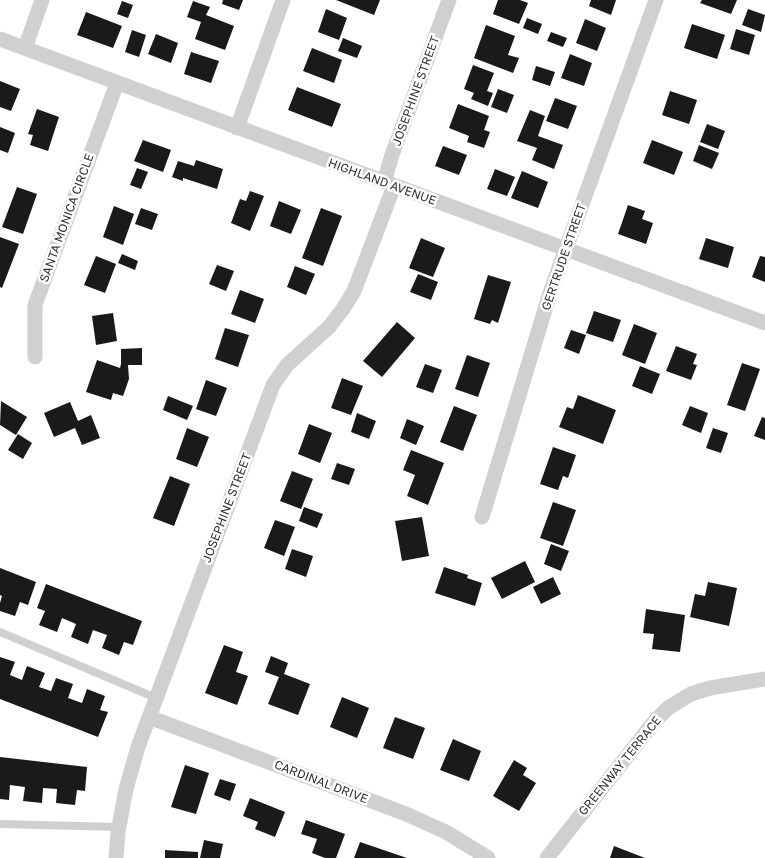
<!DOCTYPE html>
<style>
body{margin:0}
canvas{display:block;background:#fff}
</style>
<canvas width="765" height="858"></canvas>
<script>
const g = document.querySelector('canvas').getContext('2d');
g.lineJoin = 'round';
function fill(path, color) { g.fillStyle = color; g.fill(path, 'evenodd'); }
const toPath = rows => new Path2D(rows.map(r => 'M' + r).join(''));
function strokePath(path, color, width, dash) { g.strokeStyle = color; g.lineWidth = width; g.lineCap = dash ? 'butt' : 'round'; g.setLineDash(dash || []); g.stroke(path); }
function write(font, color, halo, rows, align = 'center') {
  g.font = font + ' "Golos Text",sans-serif'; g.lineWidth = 5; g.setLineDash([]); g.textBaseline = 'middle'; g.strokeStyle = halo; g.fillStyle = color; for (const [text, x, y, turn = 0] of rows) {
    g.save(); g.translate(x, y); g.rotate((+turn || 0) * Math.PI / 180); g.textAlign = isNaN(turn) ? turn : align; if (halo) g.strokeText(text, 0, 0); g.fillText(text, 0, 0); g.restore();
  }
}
const building = toPath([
 [223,0,243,0,239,10,222,4],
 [336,0,380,0,374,15],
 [498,0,520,0,528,3,519,24,493,14],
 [591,0,616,0,611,15,589,6],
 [702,0,737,0,731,14,700,3],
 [122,1,133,5,128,18,117,14],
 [193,1,210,7,206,15,234,26,225,50,195,39,201,22,187,17],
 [326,9,347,18,339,40,318,32],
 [748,9,765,15,761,32,742,25],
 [86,12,122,26,113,48,77,35],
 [527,18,542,24,538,34,523,28],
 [585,19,606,28,597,51,576,43],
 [692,24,725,35,717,59,684,48],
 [486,25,515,36,508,55,519,58,513,73,474,58],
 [736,29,755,35,749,55,730,49],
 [132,30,146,35,139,57,125,52],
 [551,32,567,38,563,47,547,41],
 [156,34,178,43,171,63,148,54],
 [343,38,362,46,357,58,338,51],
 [312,48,342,60,334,83,303,71],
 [191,52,219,61,211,83,184,74],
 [570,54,592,63,584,86,561,78],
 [473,65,494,73,487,91,493,93,488,106,471,99,474,93,464,89],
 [536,66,555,72,550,86,532,80],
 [0,81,20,89,11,111,0,107],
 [297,87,341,104,332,127,288,110],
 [498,89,514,95,507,113,491,107],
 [670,91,697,100,689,124,662,115],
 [555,98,577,106,568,129,546,121],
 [458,104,489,116,484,130,490,132,484,148,467,142,469,136,449,128],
 [37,109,59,117,48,151,30,145,33,135,28,134],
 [530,110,545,116,538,136,563,145,554,169,532,160,537,148,517,141],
 [707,124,725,131,718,149,700,142],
 [0,127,15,133,8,153,0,150],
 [143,140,171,150,163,172,134,161],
 [652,140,683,152,674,175,643,163],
 [699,145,719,153,712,169,693,161],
 [443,146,467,155,459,175,435,166],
 [196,160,223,169,217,189,183,178,183,181,172,177,178,161,194,166],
 [137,168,148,172,141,189,130,185],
 [495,169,515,177,507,196,487,189],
 [522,171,548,182,538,208,511,198],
 [17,187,37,194,23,234,2,227],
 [250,191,264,196,250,231,231,223,240,199,246,201],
 [279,201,301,210,291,234,270,226],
 [628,205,645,211,642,219,653,223,646,244,618,234],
 [114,206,134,214,123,245,103,237],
 [141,208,158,214,152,230,135,224],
 [321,208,342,216,323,266,302,258],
 [0,237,19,244,2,288,0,287],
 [421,238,445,248,433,277,409,268],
 [706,238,734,247,728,268,699,259],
 [122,254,138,261,135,270,118,263],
 [96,256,116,264,105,293,84,285],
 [760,256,765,257,765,282,752,277],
 [217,265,234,271,226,291,209,284],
 [295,266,315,274,306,295,287,287],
 [418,274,438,282,431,300,410,292],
 [488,275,511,282,498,323,492,320,490,324,474,319],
 [240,290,264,299,255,323,231,314],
 [594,311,621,320,613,342,586,333],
 [113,313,117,341,96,345,92,316],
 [397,322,415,338,382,377,363,361],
 [634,324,657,333,645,364,622,355],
 [225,328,249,335,238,367,215,359],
 [571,330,586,335,579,354,564,348],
 [676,346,697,354,693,364,697,365,691,380,666,371],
 [142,348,142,365,128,365,129,379,123,396,113,393,111,400,86,392,97,360,120,368,121,364,121,349],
 [467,355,490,363,478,397,455,389],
 [742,363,760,369,745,411,727,405],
 [425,364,442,370,433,393,416,387],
 [640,366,660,374,652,394,632,386],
 [342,378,363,386,351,415,331,408],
 [206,380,227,388,216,416,196,409],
 [578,395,616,410,603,444,559,427,567,407,573,409],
 [168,396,193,406,187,420,163,410],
 [1,401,27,417,16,435,0,425],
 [70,402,78,421,91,415,100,438,82,445,75,428,54,437,44,413],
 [454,406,477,415,463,451,440,442],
 [690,406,708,413,701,433,682,425],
 [357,413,376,421,369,439,351,432],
 [762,417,765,418,765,440,754,436],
 [407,419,424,426,416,445,400,438],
 [309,424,332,433,320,463,298,454],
 [187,428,209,437,197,467,176,459],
 [713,428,728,433,721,453,706,448],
 [18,434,32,443,23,459,8,450],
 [553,447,576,455,568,478,563,476,558,490,540,484],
 [411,450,444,463,428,505,407,496,415,475,403,470],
 [337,463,355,469,349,485,331,479],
 [292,471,313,479,301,509,280,501],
 [170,476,190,484,174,526,153,518],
 [553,502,576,510,563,546,540,538],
 [304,507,323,514,317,528,299,521],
 [422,517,429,556,402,561,395,521],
 [275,520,295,527,284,556,264,548],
 [551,544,569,551,561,571,544,564],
 [292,549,313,556,306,577,285,569],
 [525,561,535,582,502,599,491,578],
 [444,567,468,575,467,578,482,583,475,606,435,593],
 [0,568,36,582,28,605,20,602,15,616,0,611,0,603,2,596,0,595],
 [553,577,561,594,541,604,533,587],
 [708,582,737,588,729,626,690,617,695,594,705,596],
 [46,584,142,621,133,645,124,642,119,655,102,648,107,635,93,630,88,644,71,637,76,624,62,618,57,632,39,625,45,611,37,608],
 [646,609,685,615,680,652,652,649,654,634,643,633],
 [224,645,243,652,236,672,248,676,237,705,205,693],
 [271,656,288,663,284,674,310,684,298,715,268,704,279,677,265,672],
 [0,657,15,662,10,675,22,680,27,666,45,673,39,687,51,691,56,678,73,684,68,698,82,703,87,689,105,696,100,710,108,712,98,737,0,699],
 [342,697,369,708,357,738,330,727],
 [395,717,425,728,413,759,383,748],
 [453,739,481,751,469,781,440,770],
 [0,757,87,767,85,791,77,790,75,805,56,803,57,789,43,788,42,803,23,801,25,787,10,785,9,800,0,799],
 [514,760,527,768,523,775,536,783,519,811,493,796],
 [185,765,209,773,196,814,171,807],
 [220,779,236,784,230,801,214,795],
 [250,798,285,812,275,837,255,829,258,822,243,816],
 [306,820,345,834,336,858,325,858,312,853,317,839,301,834],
 [204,840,223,844,220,858,200,858],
 [360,842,407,858,354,858],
 [614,846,645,858,610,858],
 [165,850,198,852,198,858,165,858]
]);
const lane = toPath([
 [0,632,156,698],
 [0,824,119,827]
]);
const street = toPath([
 [0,39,765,323],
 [25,48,42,0],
 [237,128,283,0],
 [384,182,392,155,449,0],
 [35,357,35,305,117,83],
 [482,517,550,293,656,0],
 [149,717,406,814,446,832,488,858],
 [116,858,118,832,126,789,138,747,273,385,287,365,329,327,343,309,354,291,394,186],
 [547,858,654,722,668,708,691,694,710,688,765,679]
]);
const streetNames = [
 ["JOSEPHINE STREET",416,91,-70],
 ["HIGHLAND AVENUE",382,182,20],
 ["SANTA MONICA CIRCLE",67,218,-70],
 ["GERTRUDE STREET",564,257,-71],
 ["JOSEPHINE STREET",227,508,-69],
 ["GREENWAY TERRACE",620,766,-51],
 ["CARDINAL DRIVE",321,782,21]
];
fill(building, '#1a1a1a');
strokePath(lane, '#d0d0d0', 8);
strokePath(street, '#d0d0d0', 15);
write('12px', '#333', '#fff', streetNames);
</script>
